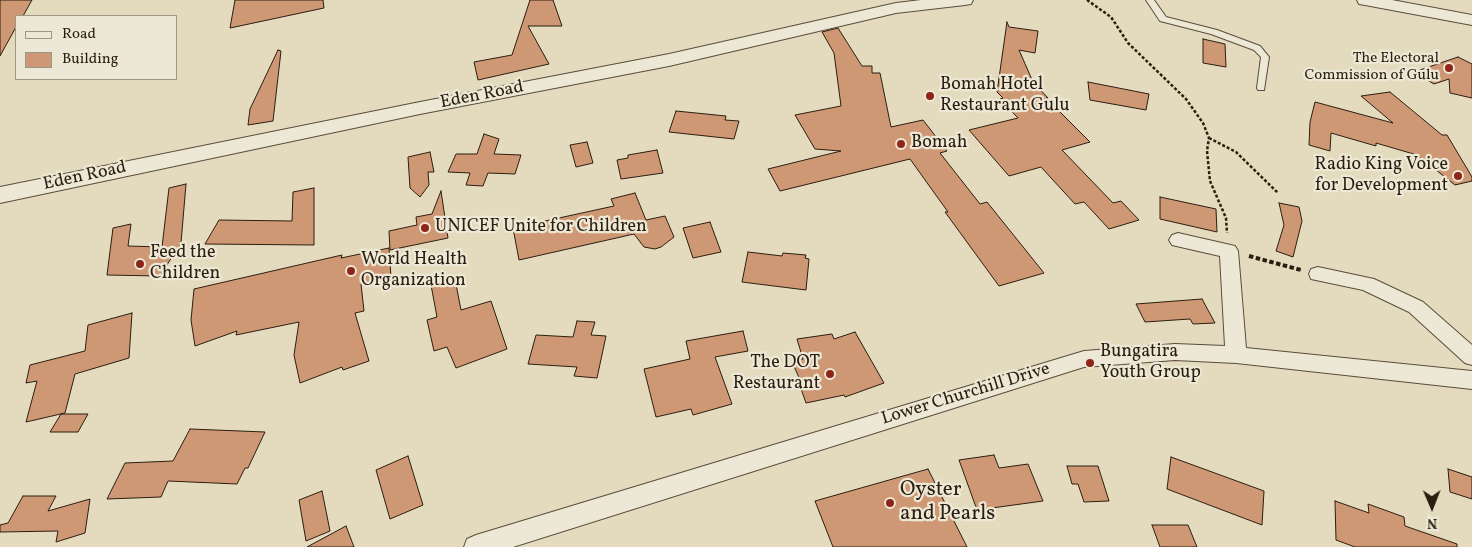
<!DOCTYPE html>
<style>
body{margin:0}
#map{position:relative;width:1472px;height:547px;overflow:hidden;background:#e4dbbf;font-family:Vollkorn,serif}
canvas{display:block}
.legend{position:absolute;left:15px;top:15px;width:162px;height:65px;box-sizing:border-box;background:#ede8d5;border:1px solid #9f9786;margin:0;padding:6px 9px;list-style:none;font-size:15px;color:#2b1d10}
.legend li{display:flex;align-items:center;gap:10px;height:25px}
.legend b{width:25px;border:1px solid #9f9786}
.north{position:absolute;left:1407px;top:482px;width:50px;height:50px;-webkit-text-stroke:4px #ede8d5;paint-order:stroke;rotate:179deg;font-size:14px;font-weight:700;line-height:20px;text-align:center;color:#2b1d10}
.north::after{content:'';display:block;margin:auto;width:18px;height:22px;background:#2b1d10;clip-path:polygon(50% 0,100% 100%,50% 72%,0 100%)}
</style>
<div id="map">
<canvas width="1472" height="547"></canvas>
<ul class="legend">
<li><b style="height:6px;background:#ede8d5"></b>Road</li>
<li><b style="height:14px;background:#cf9874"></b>Building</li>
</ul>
<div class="north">N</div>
</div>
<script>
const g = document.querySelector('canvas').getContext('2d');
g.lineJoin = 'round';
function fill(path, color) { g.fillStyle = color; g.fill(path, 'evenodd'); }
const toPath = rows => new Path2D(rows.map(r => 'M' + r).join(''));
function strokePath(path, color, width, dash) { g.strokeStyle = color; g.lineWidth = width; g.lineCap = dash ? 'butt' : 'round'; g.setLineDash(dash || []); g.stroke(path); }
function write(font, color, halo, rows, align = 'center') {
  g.font = font + ' Vollkorn,serif'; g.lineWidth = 4.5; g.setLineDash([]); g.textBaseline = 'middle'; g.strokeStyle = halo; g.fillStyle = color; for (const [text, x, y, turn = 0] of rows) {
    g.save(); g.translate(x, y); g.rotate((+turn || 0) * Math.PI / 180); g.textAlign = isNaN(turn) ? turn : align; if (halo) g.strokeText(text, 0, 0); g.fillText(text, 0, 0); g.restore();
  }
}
const building = toPath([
 [0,0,32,0,23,16,16,16,16,27,0,56,0,0],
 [235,0,323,0,324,8,230,28,235,0],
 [530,0,553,0,562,26,528,26,549,64,478,80,474,62,512,55,530,0],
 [1007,22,1009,27,1038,31,1035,53,1019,50,1033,82,1048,98,1046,98,1090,142,1062,150,1113,203,1121,201,1139,220,1109,229,1084,202,1075,204,1041,167,1009,176,969,130,1018,118,1000,99,1003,98,997,92,1007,22],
 [838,28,862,66,872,66,872,73,880,73,891,127,923,120,947,151,940,153,980,204,987,202,1044,273,999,286,945,212,948,212,910,159,780,191,768,169,841,151,815,149,795,115,841,106,834,53,822,32,838,28],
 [1203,39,1225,44,1226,67,1203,63,1203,39],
 [278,50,281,51,273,121,248,125,250,109,278,50],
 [1458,57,1472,64,1472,98,1450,93,1449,79,1434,84,1414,72,1458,57],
 [1088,82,1149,94,1146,110,1090,100,1088,82],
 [1390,92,1442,135,1447,135,1472,177,1472,181,1455,185,1417,155,1376,143,1376,146,1331,133,1330,151,1309,145,1310,122,1315,102,1393,123,1361,96,1390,92],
 [676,111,726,116,725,120,739,121,734,139,669,132,676,111],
 [484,134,499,139,494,154,521,155,515,174,488,173,483,186,466,185,470,173,448,172,456,154,477,154,484,134],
 [587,142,593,163,576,167,570,145,587,142],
 [657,150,663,173,621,179,617,160,628,158,628,155,657,150],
 [430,152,434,172,428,172,429,185,420,197,410,188,408,157,430,152],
 [186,184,181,243,158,279,158,276,107,275,113,228,131,224,128,246,162,247,169,188,186,184],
 [314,188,314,245,205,244,219,220,292,221,293,192,314,188],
 [441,191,448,238,390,250,389,231,417,225,416,217,432,214,441,191],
 [635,193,646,220,665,216,674,237,661,247,655,249,644,247,634,234,519,260,513,228,614,206,611,199,635,193],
 [1160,197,1216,209,1217,232,1160,219,1160,197],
 [1279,203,1299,207,1302,221,1293,257,1276,251,1284,225,1279,203],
 [710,222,721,252,693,258,683,228,710,222],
 [389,248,391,277,361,284,364,311,355,313,369,361,343,370,342,367,300,383,294,355,299,322,236,335,237,331,195,346,191,320,194,289,342,255,341,258,389,248],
 [748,252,782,256,783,253,806,255,805,258,809,259,806,290,742,282,748,252],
 [455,279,461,310,491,301,507,349,456,368,447,347,434,351,427,320,437,317,431,285,455,279],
 [1202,299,1215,323,1193,324,1190,319,1145,322,1136,304,1202,299],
 [132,313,129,358,75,374,65,413,26,422,37,381,26,383,30,365,85,351,88,325,132,313],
 [577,321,595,322,591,335,606,336,597,378,574,376,577,367,528,364,536,335,573,337,577,321],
 [743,331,748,351,715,357,732,404,693,415,691,409,656,417,644,369,690,359,686,341,743,331],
 [855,332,884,383,845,397,844,395,806,403,799,383,801,382,792,362,803,359,797,339,832,334,834,339,855,332],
 [61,414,88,414,78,432,50,432,61,414],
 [190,429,265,432,248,468,245,468,237,484,168,481,161,497,107,499,125,463,173,461,190,429],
 [994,455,999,468,1028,464,1043,501,977,510,959,460,994,455],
 [408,456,423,505,390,519,376,470,408,456],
 [1171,457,1264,491,1262,525,1167,489,1171,457],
 [1067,466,1098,466,1109,501,1084,502,1078,484,1072,484,1067,466],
 [928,469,967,547,833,547,815,501,928,469],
 [1448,469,1472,477,1472,499,1450,492,1448,469],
 [322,491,330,531,306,541,299,500,322,491],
 [23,496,56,496,48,511,90,499,85,533,56,542,58,531,0,532,0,525,8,523,23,496],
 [1335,501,1369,513,1368,504,1404,517,1405,526,1457,544,1457,547,1355,547,1336,540,1335,501],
 [1152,525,1188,525,1197,547,1160,547,1152,525],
 [346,526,354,547,307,547,346,526]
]);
const pathFar1 = toPath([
 [1087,0,1111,17,1128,43,1186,99,1203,123,1209,138,1207,151,1210,181,1226,218,1227,233],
 [1209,138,1236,152,1278,193]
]);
const path = toPath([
 [1249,256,1301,270]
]);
const service = toPath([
 [1146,0,1154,0,1166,17,1217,30,1260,46,1269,57,1264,90,1258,90,1257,88,1261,57,1254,50,1211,34,1160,21,1146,0]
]);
const minor = toPath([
 [1178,233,1235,246,1238,251,1246,348,1472,371,1472,389,1236,363,1175,360,1084,367,513,547,464,547,467,539,476,535,1084,351,1175,344,1225,346,1220,256,1172,245,1169,240,1172,235,1178,233],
 [1318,267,1374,279,1423,302,1472,345,1472,365,1465,363,1409,312,1363,290,1311,279,1309,274,1311,269,1318,267]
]);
const tertiary = toPath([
 [921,0,973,0,971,4,965,5,896,13,669,66,420,114,0,203,0,187,420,102,669,54,896,3,921,0],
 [1357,0,1392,0,1472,15,1472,25,1365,5,1359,4,1357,0]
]);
const markers = [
 [1449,68,5,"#8f2418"],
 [930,96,5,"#8f2418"],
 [901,144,5,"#8f2418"],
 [1458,176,5,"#8f2418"],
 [425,228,5,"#8f2418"],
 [140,264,5,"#8f2418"],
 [351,271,5,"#8f2418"],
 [1090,363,5,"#8f2418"],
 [830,374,5,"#8f2418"],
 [890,503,5,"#8f2418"]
];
const farPoinames = [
 ["The Electoral",1439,59],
 ["Commission of Gulu",1439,76]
];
const poiNames = [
 ["Bomah Hotel",940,86],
 ["Restaurant Gulu",940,107],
 ["Bomah",911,144],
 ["Radio King Voice",1448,166,"right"],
 ["for Development",1448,187,"right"],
 ["UNICEF Unite for Children",435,228],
 ["Feed the",150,254],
 ["Children",150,275],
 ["World Health",361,261],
 ["Organization",361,282],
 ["Bungatira",1100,353],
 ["Youth Group",1100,374],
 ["The DOT",820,364,"right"],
 ["Restaurant",820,385,"right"]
];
const streetNames = [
 ["Eden Road",482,96,-11],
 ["Eden Road",85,177,-12],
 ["Lower Churchill Drive",966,395,-17]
];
const nearPoinames = [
 ["Oyster",900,491],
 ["and Pearls",900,515]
];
fill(building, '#cf9874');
strokePath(building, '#2b1d10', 1);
strokePath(service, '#594c3c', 2);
strokePath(minor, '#594c3c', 2);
strokePath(tertiary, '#594c3c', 2);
strokePath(pathFar1, '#2b1d10', 2.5, [3, 2]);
strokePath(path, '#2b1d10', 4, [4.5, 2.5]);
fill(service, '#ede8d5');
fill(minor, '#ede8d5');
fill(tertiary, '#ede8d5');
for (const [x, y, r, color] of markers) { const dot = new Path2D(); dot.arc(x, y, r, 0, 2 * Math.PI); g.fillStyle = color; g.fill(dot); strokePath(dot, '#ede8d5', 2); }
write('15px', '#2b1d10', '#ede8d5', farPoinames, 'right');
write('18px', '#2b1d10', '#ede8d5', poiNames, 'left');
write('18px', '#2b1d10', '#ede8d5', streetNames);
write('21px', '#2b1d10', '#ede8d5', nearPoinames, 'left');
</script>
